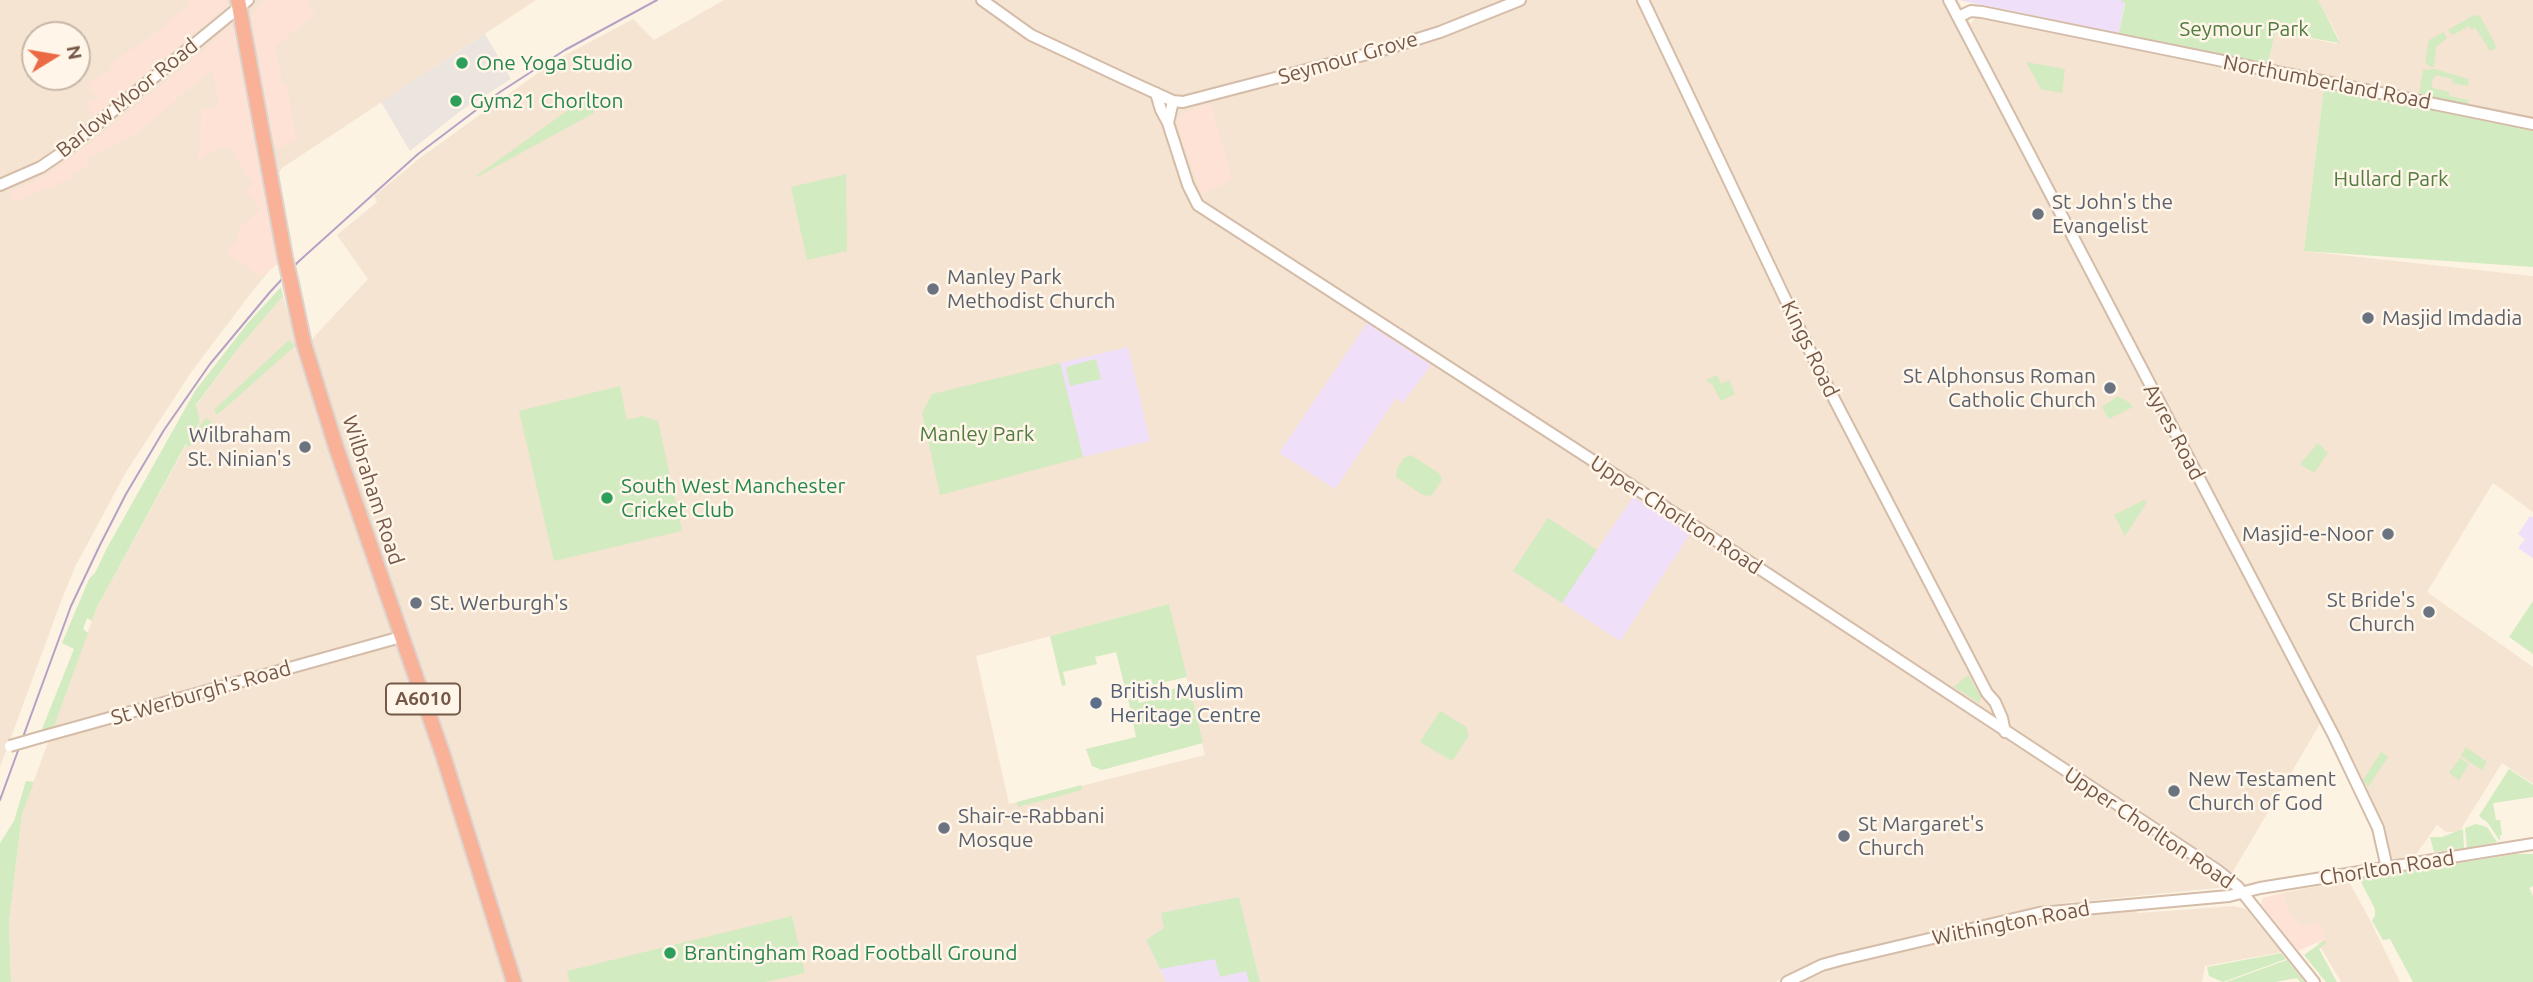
<!DOCTYPE html>
<style>
body{margin:0}
#map{position:relative;width:2533px;height:982px;overflow:hidden;background:#fdf3e2;font-family:Ubuntu,sans-serif}
canvas{display:block}
.north{position:absolute;left:21px;top:21px;width:70px;height:70px;box-sizing:border-box;background:#fff6e9;border:2px solid #c8b7a9;border-radius:50%;rotate:79deg;font-size:19px;font-weight:700;line-height:28px;text-align:center;color:#755848}
.north::after{content:'';display:block;margin:auto;width:24px;height:32px;background:#eb6943;clip-path:polygon(50% 0,100% 100%,50% 72%,0 100%)}
</style>
<div id="map">
<canvas width="2533" height="982"></canvas>
<div class="north">N</div>
</div>
<script>
const g = document.querySelector('canvas').getContext('2d');
g.lineJoin = 'round';
function fill(path, color) { g.fillStyle = color; g.fill(path, 'evenodd'); }
const toPath = rows => new Path2D(rows.map(r => 'M' + r).join(''));
function strokePath(path, color, width, dash) { g.strokeStyle = color; g.lineWidth = width; g.lineCap = dash ? 'butt' : 'round'; g.setLineDash(dash || []); g.stroke(path); }
function write(font, color, halo, rows, align = 'center') {
  g.font = font + ' Ubuntu,sans-serif'; g.lineWidth = 5; g.setLineDash([]); g.textBaseline = 'middle'; g.strokeStyle = halo; g.fillStyle = color; for (const [text, x, y, turn = 0] of rows) {
    g.save(); g.translate(x, y); g.rotate((+turn || 0) * Math.PI / 180); g.textAlign = isNaN(turn) ? turn : align; if (halo) g.strokeText(text, 0, 0); g.fillText(text, 0, 0); g.restore();
  }
}
const residential = toPath([
 [0,0,536,0,282,168,279,173,294,257,276,262,248,297,192,371,126,472,75,567,62,599,0,767],
 [35,35,77,35,77,77,35,77],
 [724,0,1958,0,1971,24,1975,18,1980,18,2324,87,2304,251,2533,276,2533,512,2493,483,2427,592,2533,667,2533,784,2502,763,2459,832,2446,832,2437,825,2412,860,2389,863,2324,717,2231,875,2227,887,2047,905,1814,961,1775,982,1260,982,1239,897,1165,928,1146,940,1166,982,11,982,9,922,22,814,97,607,200,420,196,406,237,350,283,296,297,345,312,339,368,279,337,235,377,202,374,196,420,158,556,60,633,19,654,40],
 [1169,604,1205,755,1009,804,976,656],
 [2318,0,2533,0,2533,120,2268,64,2275,31,2337,44,2339,39],
 [2348,880,2370,920,2400,982,2341,982,2318,943,2325,939,2317,922,2302,928,2290,914,2282,893],
 [2233,906,2246,909,2282,952,2205,966,2202,982,1802,982,1834,968,2055,916,2136,909,2138,913]
]);
const commercial = toPath([
 [188,0,227,0,228,5,94,116,86,104,97,97,88,84,112,68,110,64,164,27,170,19,191,5],
 [266,0,306,0,315,14,275,47,283,85,287,85,296,140,277,149,272,142,249,17],
 [231,27,235,28,280,262,261,277,227,252,238,239,238,230,260,209,246,191,253,184,229,146,219,148,198,162,202,110,219,105,212,69,135,135,86,158,89,166,71,175,72,178,13,202,9,192,42,178,64,163,108,129],
 [1211,104,1232,179,1202,195,1179,131,1178,119,1185,112],
 [2282,893,2290,914,2302,927,2318,921,2325,939,2298,951,2261,904,2263,898]
]);
const industrial = toPath([
 [485,34,511,79,459,112,410,151,381,102]
]);
const education = toPath([
 [1958,0,2125,0,2119,33],
 [1367,323,1431,365,1403,403,1396,398,1335,489,1279,453],
 [1128,347,1150,441,1083,457,1060,363],
 [1633,497,1690,534,1620,641,1513,571,1548,518,1597,550],
 [2530,516,2533,517,2533,558,2518,548,2525,539,2518,534],
 [1239,897,1260,982,1166,982,1146,940,1164,928,1161,913]
]);
const green = toPath([
 [2120,0,2318,0,2340,43,2275,32,2268,64,2119,33,2125,3],
 [2474,15,2480,16,2496,46,2495,49,2490,51,2475,27,2471,30,2469,26,2452,35,2448,30],
 [2444,32,2447,38,2436,47,2434,67,2431,67,2425,62,2429,40],
 [2026,62,2065,69,2062,93,2041,89],
 [2434,69,2469,79,2468,86,2452,83,2452,79,2436,75,2431,83,2433,88,2449,92,2449,96,2469,100,2468,104,2419,95,2423,70],
 [2324,87,2533,129,2533,267,2304,251],
 [588,96,594,113,477,177,476,176],
 [846,174,847,251,807,260,791,187],
 [281,287,283,296,237,350,196,405,200,420,191,437,206,418,212,422,189,447,186,444,97,607,92,621,87,618,83,629,88,633,53,729,42,729,74,649,62,643,89,579,95,573,107,548,195,391,247,324],
 [289,340,295,346,217,415,214,410],
 [1096,359,1101,379,1070,386,1066,367],
 [1060,363,1083,457,940,495,922,413,932,394],
 [1717,375,1721,384,1729,380,1735,394,1721,401,1712,384,1706,380],
 [620,386,627,420,642,416,658,421,682,531,554,561,519,411],
 [2118,396,2130,403,2133,407,2109,419,2102,407],
 [2318,443,2328,453,2314,473,2300,464],
 [1411,455,1440,474,1442,480,1431,496,1423,495,1396,477,1397,469,1404,458],
 [2144,500,2147,502,2125,536,2114,515],
 [1548,518,1597,550,1562,603,1513,571],
 [2533,601,2533,654,2509,637],
 [1169,604,1187,677,1153,685,1151,679,1134,683,1135,689,1126,692,1116,652,1095,657,1097,664,1063,672,1066,685,1062,686,1050,636],
 [1968,675,1981,697,1979,703,1954,687],
 [1189,685,1203,743,1102,770,1092,766,1086,749,1136,737,1128,699,1137,697,1139,703,1155,699,1155,693],
 [1440,711,1466,727,1468,732,1468,737,1452,761,1420,742],
 [2466,747,2487,762,2482,770,2461,756],
 [2381,752,2388,757,2368,787,2363,780],
 [2460,758,2469,764,2459,780,2449,773],
 [2509,769,2533,785,2533,797,2493,803,2496,820,2500,820,2502,835,2500,835,2500,841,2488,823,2479,816],
 [26,781,34,782,22,814,9,922,11,982,0,982,0,843,14,821],
 [1081,785,1082,790,1018,807,1017,802],
 [2476,824,2487,827,2497,842,2467,848,2465,828],
 [2463,829,2464,848,2434,852,2430,837,2442,837],
 [2515,854,2533,854,2533,886,2529,888,2533,896,2533,982,2413,982,2390,939,2383,940,2372,921,2375,916,2375,909,2361,882,2362,879],
 [1239,897,1260,982,1249,982,1246,971,1220,977,1215,959,1160,969,1146,940,1164,928,1161,913],
 [792,916,805,973,765,982,570,982,567,971],
 [2325,940,2326,943,2319,949,2337,982,2326,982,2304,955],
 [2281,953,2286,959,2223,982,2209,976,2207,967],
 [2287,960,2305,982,2300,982,2297,978,2275,982,2226,982]
]);
const secondary = toPath([
 [982,0,1031,35,1127,80,1173,101,1183,102,1379,51,1440,32,1520,0],
 [1643,0,1819,370,1987,693,1995,702,2002,718,2005,732],
 [1949,0,2334,736,2378,828,2387,868],
 [1958,17,1971,11,1982,12,2533,124],
 [1156,93,1161,110,1168,123],
 [1173,101,1168,123,1188,185,1198,205,1748,561,2217,870,2238,887,2314,982],
 [0,185,41,167,63,152,248,0],
 [41,737,401,637],
 [1787,982,1822,965,1840,960,2039,913,2229,896,2260,888,2533,844]
]);
const highway = toPath([
 [238,0,285,257],
 [292,288,304,344,336,447,443,755,514,982]
]);
const tram = toPath([
 [0,800,71,606,100,545,126,494,164,430,210,364,270,292,298,262,418,154,500,92,565,50,657,0]
]);
const secondaryBridge = toPath([
 [10,746,41,737]
]);
const highwayBridge = toPath([
 [285,257,292,288]
]);
const markers = [
 [462,63,7,"#2e9e5b"],
 [456,101,7,"#2e9e5b"],
 [2038,214,7,"#6b7280"],
 [933,289,7,"#6b7280"],
 [2368,318,7,"#6b7280"],
 [2110,388,7,"#6b7280"],
 [305,447,7,"#6b7280"],
 [607,498,7,"#2e9e5b"],
 [2388,534,7,"#6b7280"],
 [416,603,7,"#6b7280"],
 [2429,612,7,"#6b7280"],
 [1096,703,7,"#5c6f8a"],
 [2174,791,7,"#6b7280"],
 [944,828,7,"#6b7280"],
 [1844,836,7,"#6b7280"],
 [670,953,7,"#2e9e5b"]
];
const shields = [
 [423,699,74]
];
const shieldNames = [
 ["A6010",423,699]
];
const parkNames = [
 ["Seymour Park",2244,29],
 ["Hullard Park",2391,179],
 ["Manley Park",977,434]
];
const streetNames = [
 ["Seymour Grove",1348,58,-16],
 ["Northumberland Road",2327,82,11],
 ["Barlow Moor Road",127,98,-39],
 ["Kings Road",1810,349,64],
 ["Ayres Road",2174,432,62],
 ["Wilbraham Road",373,490,72],
 ["Upper Chorlton Road",1676,515,33],
 ["St Werburgh's Road",201,693,-16],
 ["Upper Chorlton Road",2149,828,34],
 ["Chorlton Road",2387,868,-9],
 ["Withington Road",2011,923,-11]
];
const leisureNames = [
 ["One Yoga Studio",476,63],
 ["Gym21 Chorlton",470,101],
 ["South West Manchester",621,486],
 ["Cricket Club",621,510],
 ["Brantingham Road Football Ground",684,953]
];
const worshipNames = [
 ["St John's the",2052,202],
 ["Evangelist",2052,226],
 ["Manley Park",947,277],
 ["Methodist Church",947,301],
 ["Masjid Imdadia",2382,318],
 ["St Alphonsus Roman",2096,376,"right"],
 ["Catholic Church",2096,400,"right"],
 ["Wilbraham",291,435,"right"],
 ["St. Ninian's",291,459,"right"],
 ["Masjid-e-Noor",2374,534,"right"],
 ["St Bride's",2415,600,"right"],
 ["Church",2415,624,"right"],
 ["St. Werburgh's",430,603],
 ["New Testament",2188,779],
 ["Church of God",2188,803],
 ["Shair-e-Rabbani",958,816],
 ["Mosque",958,840],
 ["St Margaret's",1858,824],
 ["Church",1858,848]
];
const serviceNames = [
 ["British Muslim",1110,691],
 ["Heritage Centre",1110,715]
];
fill(residential, '#f5e4d1');
fill(commercial, '#fee2d6');
fill(industrial, '#ece4de');
fill(education, '#f0dff9');
fill(green, '#d2ebc1');
strokePath(secondary, '#d4bca9', 14);
strokePath(highway, '#dbd4cf', 18);
strokePath(secondary, '#fff', 10);
strokePath(highway, '#f9b197', 14);
strokePath(tram, '#b5a1c6', 2);
strokePath(secondaryBridge, '#d4bca9', 14, []);
strokePath(highwayBridge, '#dbd4cf', 18, []);
strokePath(secondaryBridge, '#fff', 10);
strokePath(highwayBridge, '#f9b197', 14);
for (const [x, y, r, color] of markers) { const dot = new Path2D(); dot.arc(x, y, r, 0, 2 * Math.PI); g.fillStyle = color; g.fill(dot); strokePath(dot, '#fff6e9', 2.5); }
for (const [x, y, w] of shields) { const box = new Path2D(); box.roundRect(x - w / 2, y - 15.5, w, 31, 5); g.fillStyle = '#fff6e9'; g.fill(box); strokePath(box, '#755848', 2); }
write('bold 19px', '#755848', null, shieldNames);
write('21px', '#517c40', '#fff6e9', parkNames);
write('21px', '#755848', '#fff6e9', streetNames);
write('21px', '#27864d', '#fff6e9', leisureNames, 'left');
write('21px', '#5b616d', '#fff6e9', worshipNames, 'left');
write('21px', '#4e5e75', '#fff6e9', serviceNames, 'left');
</script>
